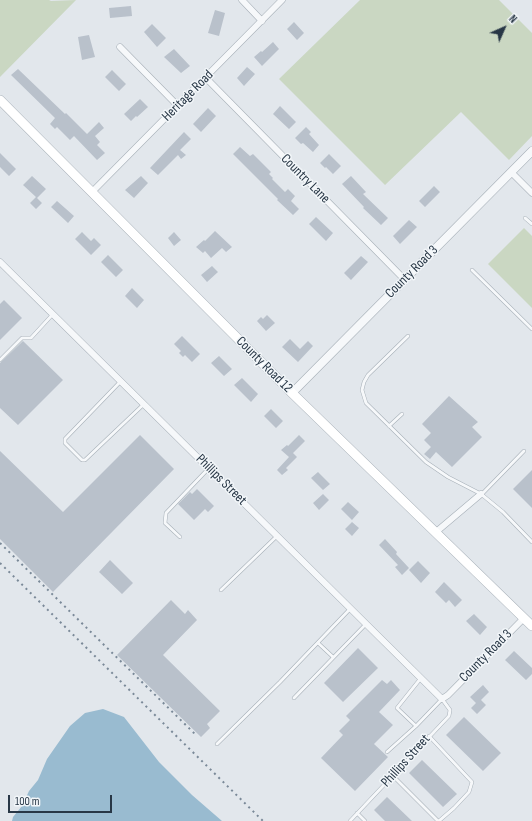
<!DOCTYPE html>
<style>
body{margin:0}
#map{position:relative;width:532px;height:821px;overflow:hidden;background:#e2e7ec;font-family:"Sofia Sans Condensed",sans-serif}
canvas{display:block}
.north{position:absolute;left:484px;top:8px;width:40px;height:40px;-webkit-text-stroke:3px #f2f6f9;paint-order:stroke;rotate:45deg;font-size:11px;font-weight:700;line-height:16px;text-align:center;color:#283746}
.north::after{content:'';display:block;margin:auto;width:14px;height:18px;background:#283746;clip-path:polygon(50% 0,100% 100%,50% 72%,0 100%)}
.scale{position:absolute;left:8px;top:795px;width:104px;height:18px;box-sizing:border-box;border:2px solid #283746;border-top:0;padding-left:5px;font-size:12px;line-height:14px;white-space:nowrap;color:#283746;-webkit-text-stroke:3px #f2f6f9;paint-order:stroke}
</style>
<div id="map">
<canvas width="532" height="821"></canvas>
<div class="north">N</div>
<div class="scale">100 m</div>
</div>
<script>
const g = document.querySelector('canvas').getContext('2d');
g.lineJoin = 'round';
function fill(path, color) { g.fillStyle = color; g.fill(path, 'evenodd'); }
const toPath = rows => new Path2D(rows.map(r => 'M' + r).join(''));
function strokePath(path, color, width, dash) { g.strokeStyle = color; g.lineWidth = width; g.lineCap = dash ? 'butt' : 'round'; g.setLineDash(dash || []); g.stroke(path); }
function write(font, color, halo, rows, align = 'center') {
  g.font = font + ' "Sofia Sans Condensed",sans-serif'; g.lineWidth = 3; g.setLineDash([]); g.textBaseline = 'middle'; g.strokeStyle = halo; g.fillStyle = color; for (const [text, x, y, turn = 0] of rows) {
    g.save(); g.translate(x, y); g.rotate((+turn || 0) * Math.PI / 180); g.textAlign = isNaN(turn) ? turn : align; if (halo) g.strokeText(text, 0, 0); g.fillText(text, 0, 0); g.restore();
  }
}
const green = toPath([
 [0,0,49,0,51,1,76,0,0,77],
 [360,0,499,0,532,33,532,136,509,160,461,112,385,185,279,79],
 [524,228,532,236,532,308,488,264]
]);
const water = toPath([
 [103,709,124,717,159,762,192,795,222,821,12,821,13,817,22,806,29,791,38,780,47,759,70,726,85,713]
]);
const building = toPath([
 [131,6,132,16,110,18,109,8],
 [215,10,225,13,219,36,208,33],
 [294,22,304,33,297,40,287,29],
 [152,24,166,38,157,47,144,32],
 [89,35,95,57,82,60,78,37],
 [273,42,279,49,262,66,254,57,261,51,262,52],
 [174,49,190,66,181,73,164,57],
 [247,67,255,74,244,86,237,78],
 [18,69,65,114,66,113,87,134,99,122,104,128,95,136,100,142,97,145,105,153,97,160,74,136,70,140,57,127,55,129,50,124,55,118,11,75],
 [112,70,126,84,119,91,105,77],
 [140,99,148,107,137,117,136,116,131,121,124,114],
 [280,106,296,122,289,129,273,114],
 [208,108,216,116,201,132,193,124],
 [306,127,311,132,309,134,319,145,313,152,303,143,301,144,295,138],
 [184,132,191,139,180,150,186,155,181,159,178,155,158,175,150,168],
 [240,147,250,156,253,154,271,172,269,174,273,178,272,179,285,192,288,189,295,196,291,201,299,209,293,215,277,200,278,199,233,154],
 [0,153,16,169,9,176,0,167],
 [329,154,341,166,333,174,326,167,325,168,320,163],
 [32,176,46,189,37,198,42,203,36,209,30,203,36,197,23,185],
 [141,176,148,183,134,198,125,190],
 [351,176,366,192,363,194,388,218,381,225,363,208,364,207,342,184],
 [434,186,440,192,425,207,419,201],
 [57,201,74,216,68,223,51,207],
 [316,217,333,233,326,241,309,224],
 [409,220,417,227,400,244,393,236],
 [215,231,232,247,226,252,222,248,211,258,205,251,203,253,196,247,204,240,205,241],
 [82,232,91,241,94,238,101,245,91,255,75,239],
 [174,232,181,240,174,246,168,238],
 [108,255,123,270,116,277,101,262],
 [361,256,368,262,351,280,344,273],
 [212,266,218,272,207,282,201,275],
 [132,288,144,300,137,308,125,296],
 [4,300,22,318,0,340,0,304],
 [267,315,275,323,266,331,257,321,261,317,263,319],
 [182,336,200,354,192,362,185,355,183,357,179,353,181,351,174,344],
 [290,339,300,349,308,341,313,346,298,362,282,347],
 [23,341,63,380,18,425,0,408,0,363],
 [219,356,232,369,224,376,211,363],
 [242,378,258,394,251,402,234,385],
 [449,396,478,422,472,427,482,437,452,467,436,452,430,459,424,454,431,447,424,440,431,433,422,424],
 [271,409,283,421,276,428,264,416],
 [140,435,174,469,53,592,0,539,0,451,63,512],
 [299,435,305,441,293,453,297,457,286,468,288,470,282,475,277,470,289,457,281,450,287,445,288,446],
 [532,470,532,508,513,489],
 [318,472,330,484,323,490,311,478],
 [197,489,214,506,208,512,205,509,194,520,178,504,190,492,192,494],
 [323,494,329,500,319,510,313,503],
 [348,502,359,512,352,520,341,509],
 [352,522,359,528,352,536,345,529],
 [385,539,397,552,396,554,409,568,402,575,395,567,398,565,379,545],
 [110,560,133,583,122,594,99,572],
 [418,561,430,573,421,583,409,570],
 [444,582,462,600,455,607,449,600,446,603,435,592],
 [171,600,185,614,188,610,197,620,163,655,220,711,207,724,210,728,201,737,117,655],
 [474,614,487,627,480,635,466,621],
 [358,648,378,668,343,702,324,683],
 [514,651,532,668,532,674,526,680,505,660],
 [382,680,387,684,391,680,400,690,379,712,393,725,374,744,388,757,355,791,321,758,343,735,339,731,350,720,346,716],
 [483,685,489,692,481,700,486,705,477,714,471,708,476,703,470,697],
 [464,717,501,753,483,771,446,735],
 [422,760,457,794,443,807,409,773],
 [387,797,412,821,385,821,374,810]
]);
const service = toPath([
 [525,218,532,224],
 [472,270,532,329],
 [408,336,368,375,364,382,362,390,366,403,426,462,448,477,481,494,503,512,532,542],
 [0,360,22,338,31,338,53,314],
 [121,381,65,439,65,443,82,460,85,460,144,404],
 [389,426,402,414],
 [482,494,524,451],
 [180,537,165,523,166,513,209,468],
 [221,590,277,536],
 [318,643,333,657],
 [294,698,366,624],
 [429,736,472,782,469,792,454,808,439,821],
 [217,744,280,682,350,609],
 [387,752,416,726],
 [393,776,438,821],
 [357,813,365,821],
 [350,821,449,716,450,710,442,699,416,726,397,708,421,678]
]);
const minor = toPath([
 [242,0,262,21],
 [120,47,178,106],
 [206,78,405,280],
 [511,172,532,193],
 [92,192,282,0],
 [0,262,442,699,448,695,524,618],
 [436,532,481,494]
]);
const tertiary = toPath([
 [292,393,532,151]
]);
const secondary = toPath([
 [0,100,292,393,532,626]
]);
const rail = toPath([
 [0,543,197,736],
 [0,563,263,821]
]);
const streetNames = [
 ["Heritage Road",188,96,-45],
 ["Country Lane",305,179,45],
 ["County Road 3",412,272,-45],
 ["County Road 12",264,365,45],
 ["Phillips Street",221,480,45],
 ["County Road 3",486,656,-45],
 ["Phillips Street",406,761,-48]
];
fill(green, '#cad7c2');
fill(water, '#99bbd0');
fill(building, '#b9c1cb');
strokePath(service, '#a6afb7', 4);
strokePath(minor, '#a6afb7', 7);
strokePath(tertiary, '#a6afb7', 9);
strokePath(secondary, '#a6afb7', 10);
strokePath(service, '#f6f8fa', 3);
strokePath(minor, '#f6f8fa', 6);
strokePath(tertiary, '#f6f8fa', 8);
strokePath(secondary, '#fff', 9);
strokePath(rail, '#7a8998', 2, [2, 4]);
write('14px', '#283746', '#f2f6f9', streetNames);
</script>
